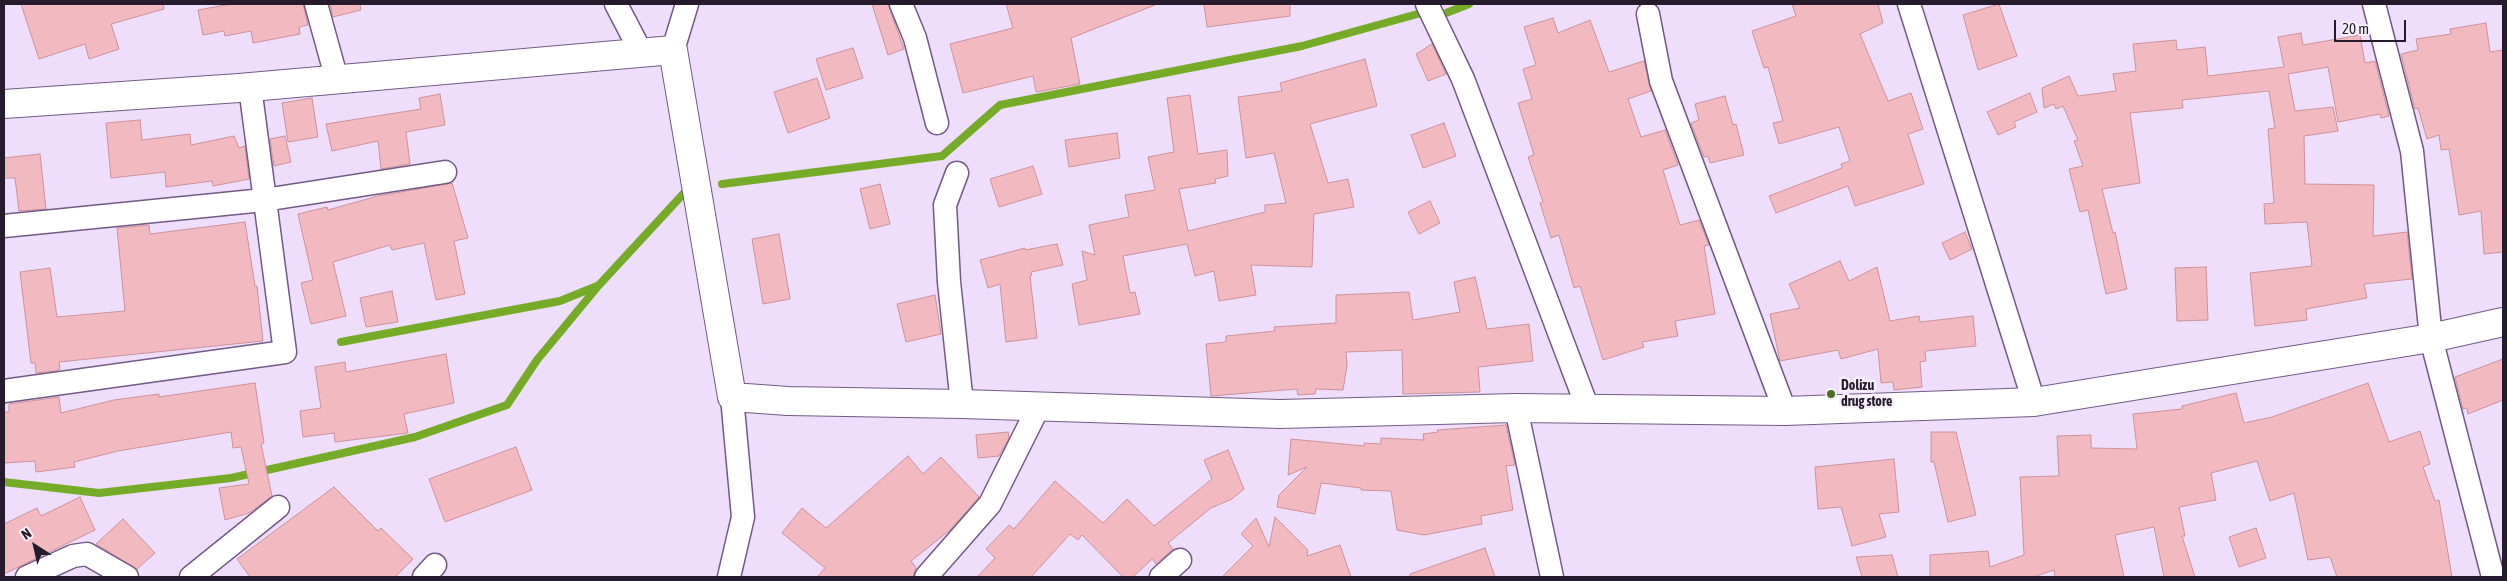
<!DOCTYPE html>
<style>
body{margin:0}
#map{position:relative;width:2507px;height:581px;overflow:hidden;background:#eedefb;font-family:"Asap Condensed",sans-serif}
canvas{display:block}
.frame{position:absolute;inset:0;border:5px solid #251b2c;pointer-events:none}
.north{position:absolute;left:10px;top:521px;width:50px;height:50px;-webkit-text-stroke:4px #f5f0fa;paint-order:stroke;rotate:325deg;font-size:14px;font-weight:700;line-height:20px;text-align:center;color:#251b2c}
.north::after{content:'';display:block;margin:auto;width:18px;height:22px;background:#251b2c;clip-path:polygon(50% 0,100% 100%,50% 72%,0 100%)}
.scale{position:absolute;left:2334px;top:20px;width:72px;height:22px;box-sizing:border-box;border:2px solid #251b2c;border-top:0;padding-left:6px;font-size:15px;line-height:18px;white-space:nowrap;color:#251b2c;-webkit-text-stroke:4px #f5f0fa;paint-order:stroke}
</style>
<div id="map">
<canvas width="2507" height="581"></canvas>
<div class="frame"></div>
<div class="north">N</div>
<div class="scale">20 m</div>
</div>
<script>
const g = document.querySelector('canvas').getContext('2d');
g.lineJoin = 'round';
const toPath = rows => new Path2D(rows.map(r => 'M' + r).join(''));
function strokePath(path, color, width, dash) { g.strokeStyle = color; g.lineWidth = width; g.lineCap = dash ? 'butt' : 'round'; g.setLineDash(dash || []); g.stroke(path); }
function fill(path, color) { g.fillStyle = color; g.fill(path, 'evenodd'); }
function write(font, color, halo, rows, align = 'center') {
  g.font = font + ' "Asap Condensed",sans-serif'; g.lineWidth = 5; g.setLineDash([]); g.textBaseline = 'middle'; g.strokeStyle = halo; g.fillStyle = color; for (const [text, x, y, turn = 0] of rows) {
    g.save(); g.translate(x, y); g.rotate((+turn || 0) * Math.PI / 180); g.textAlign = isNaN(turn) ? turn : align; if (halo) g.strokeText(text, 0, 0); g.fillText(text, 0, 0); g.restore();
  }
}
const stream = toPath([
 [1446,13,1469,4],
 [722,184,942,156,1000,105,1302,46,1421,13],
 [341,342,560,301,597,286],
 [4,482,99,493,231,478,415,437,507,405,537,360,599,285,685,192]
]);
const building = toPath([
 [21,4,163,4,164,9,111,24,119,49,89,59,85,44,39,59,21,4],
 [231,4,303,4,308,25,299,27,300,34,253,43,251,31,225,36,224,31,203,35,198,10,231,4],
 [330,4,360,4,361,10,333,17,330,4],
 [872,4,888,4,904,49,888,55,872,4],
 [1006,4,1155,4,1155,5,1071,38,1080,84,1036,92,1033,76,963,93,950,44,1013,28,1006,4],
 [1204,4,1290,4,1290,16,1207,27,1204,4],
 [1792,4,1878,4,1883,23,1860,34,1888,101,1911,93,1923,129,1908,134,1924,184,1855,206,1848,186,1776,213,1769,196,1842,168,1841,164,1850,161,1839,127,1779,144,1773,123,1783,121,1768,67,1764,68,1752,31,1796,16,1792,4],
 [1999,4,2017,56,1978,70,1963,15,1999,4],
 [1553,18,1558,33,1590,20,1609,72,1644,61,1651,91,1628,99,1641,137,1665,130,1678,165,1663,170,1680,225,1699,220,1709,245,1704,246,1715,314,1675,321,1678,336,1642,342,1644,347,1603,360,1580,286,1574,288,1559,235,1551,238,1540,203,1543,202,1528,157,1534,155,1518,103,1532,99,1523,69,1536,65,1524,27,1553,18],
 [2486,23,2490,52,2503,50,2503,252,2484,254,2481,211,2459,215,2449,149,2441,150,2439,135,2427,139,2418,108,2415,109,2401,54,2418,50,2416,39,2451,34,2450,29,2486,23],
 [2301,33,2303,45,2360,35,2365,63,2375,61,2389,116,2381,118,2380,114,2338,122,2328,67,2288,74,2295,111,2333,107,2338,131,2304,136,2305,184,2374,185,2373,236,2407,232,2412,279,2364,284,2367,298,2306,309,2307,320,2255,326,2250,273,2312,266,2307,222,2265,224,2264,204,2274,203,2268,129,2275,128,2269,91,2182,100,2183,108,2130,113,2140,183,2102,189,2113,233,2115,232,2127,289,2106,294,2088,210,2080,212,2069,169,2083,166,2074,141,2078,140,2063,106,2056,109,2054,104,2044,108,2042,88,2069,76,2078,96,2116,91,2113,74,2136,71,2133,44,2176,40,2177,50,2205,47,2208,76,2284,67,2278,37,2301,33],
 [1432,44,1446,74,1428,81,1416,54,1432,44],
 [853,48,863,78,826,90,816,59,853,48],
 [1365,59,1377,106,1310,124,1328,183,1348,179,1354,207,1314,214,1312,267,1251,265,1256,295,1219,301,1214,271,1195,276,1187,244,1123,256,1130,293,1135,292,1140,314,1079,325,1072,284,1087,280,1082,251,1095,255,1089,225,1129,217,1125,195,1155,190,1148,157,1174,152,1167,98,1190,95,1198,154,1227,150,1228,176,1215,179,1216,183,1179,189,1188,231,1265,212,1265,205,1286,203,1274,153,1246,158,1238,97,1282,91,1280,83,1365,59],
 [817,78,830,118,788,133,774,92,817,78],
 [2030,93,2037,112,2014,122,2016,127,1998,135,1987,112,2030,93],
 [440,94,445,125,406,132,410,164,381,169,378,141,332,151,326,124,421,109,419,98,440,94],
 [1725,96,1733,125,1736,124,1744,155,1710,163,1708,156,1704,157,1691,123,1699,120,1695,104,1725,96],
 [312,98,318,137,288,142,282,103,312,98],
 [140,120,142,140,190,134,191,145,234,136,239,148,245,146,249,179,213,186,212,181,166,187,165,172,111,178,106,123,140,120],
 [1444,123,1456,156,1423,168,1411,135,1444,123],
 [1117,133,1120,158,1069,167,1065,140,1117,133],
 [285,136,291,162,274,166,270,139,285,136],
 [40,154,46,209,19,211,15,178,4,178,4,158,40,154],
 [1033,166,1042,194,999,207,990,179,1033,166],
 [452,183,468,238,454,241,465,294,436,300,424,243,392,250,390,245,333,262,346,316,311,324,301,283,313,280,298,214,327,207,328,210,378,196,452,183],
 [880,184,890,224,870,229,860,189,880,184],
 [1430,201,1440,223,1419,234,1408,212,1430,201],
 [245,222,255,286,257,286,263,341,59,362,60,369,56,371,36,373,35,363,31,363,20,272,50,268,57,317,125,311,117,228,149,225,150,234,245,222],
 [1965,232,1972,249,1950,260,1942,243,1965,232],
 [779,234,790,299,763,304,752,239,779,234],
 [1057,244,1063,265,1031,272,1032,275,1030,276,1037,338,1006,342,1000,284,988,288,980,260,1025,248,1025,250,1057,244],
 [1840,261,1849,281,1877,267,1890,321,1919,316,1920,322,1973,316,1976,346,1925,351,1926,361,1920,362,1922,387,1894,390,1893,382,1881,383,1878,349,1841,359,1838,350,1780,361,1770,314,1800,308,1789,284,1840,261],
 [2206,267,2208,320,2177,321,2175,268,2206,267],
 [1475,277,1487,329,1529,324,1533,361,1478,367,1480,392,1403,394,1402,350,1346,352,1347,366,1343,390,1316,389,1315,394,1298,395,1297,389,1211,396,1206,344,1226,342,1226,336,1275,331,1274,327,1336,323,1336,295,1409,292,1413,320,1460,312,1454,282,1475,277],
 [392,291,398,322,366,327,360,298,392,291],
 [935,295,941,334,906,342,897,304,935,295],
 [446,354,454,403,404,414,408,433,335,442,334,433,303,437,300,411,321,408,315,367,345,362,346,372,446,354],
 [2503,359,2503,400,2468,414,2467,408,2463,409,2455,377,2503,359],
 [255,383,264,443,261,444,272,496,249,513,225,520,219,488,249,484,241,447,233,448,231,432,118,451,74,462,75,467,36,472,35,461,4,463,4,412,9,412,9,404,59,397,61,413,114,400,159,394,159,397,255,383],
 [2368,383,2389,442,2420,431,2430,464,2423,467,2435,501,2439,500,2452,577,2337,577,2330,557,2308,560,2294,493,2270,501,2257,461,2211,473,2216,500,2179,507,2185,536,2182,536,2195,577,2164,577,2154,527,2115,535,2124,577,2055,577,2054,570,2033,577,1930,577,1930,555,1988,551,1990,567,2024,555,2020,477,2059,476,2057,436,2091,435,2091,448,2137,449,2133,414,2182,409,2182,406,2236,393,2244,423,2272,417,2368,383],
 [1506,425,1515,465,1506,466,1513,510,1481,516,1482,524,1424,535,1397,530,1391,491,1361,490,1361,488,1321,483,1315,514,1277,507,1279,495,1307,467,1288,475,1291,439,1364,446,1364,443,1381,444,1381,438,1424,440,1423,434,1438,432,1437,430,1506,425],
 [1008,432,1009,438,999,456,978,458,976,435,1008,432],
 [1931,432,1956,432,1976,515,1948,522,1934,462,1931,462,1931,432],
 [516,447,532,490,445,522,429,479,516,447],
 [1228,450,1244,489,1232,499,1211,508,1168,543,1173,549,1156,564,1152,559,1133,577,1123,577,1082,535,1078,540,1070,534,1031,577,977,577,995,558,986,549,1009,525,1014,529,1055,481,1103,523,1127,499,1154,526,1212,479,1204,460,1228,450],
 [908,456,923,474,941,457,979,497,950,530,911,561,916,568,913,577,817,577,825,568,782,533,802,508,826,528,908,456],
 [1894,459,1899,512,1879,514,1886,537,1852,546,1841,507,1818,509,1815,467,1894,459],
 [334,487,378,531,381,528,413,559,395,577,250,577,237,559,334,487],
 [80,497,95,530,4,574,4,524,37,508,41,516,80,497],
 [1275,517,1308,550,1307,556,1340,545,1351,577,1222,577,1253,546,1241,534,1256,518,1269,547,1275,517],
 [123,519,155,553,137,569,96,544,123,519],
 [2256,528,2266,558,2239,567,2229,537,2256,528],
 [1485,548,1495,577,1410,577,1410,574,1485,548],
 [1892,555,1898,577,1862,577,1856,557,1892,555]
]);
const minor = toPath([
 [316,4,337,80],
 [616,4,641,52],
 [901,4,915,38,937,123],
 [1427,4,1463,79,1588,409],
 [1909,4,2034,402],
 [2374,4,2412,151,2431,338,2493,577],
 [1648,14,1661,81,1785,411],
 [673,50,687,4],
 [957,173,945,205,949,282,962,404],
 [4,226,264,200,445,172],
 [4,391,285,352,250,87],
 [1516,408,1552,577],
 [27,577,73,556,87,554,127,577],
 [191,577,278,507],
 [424,577,435,565],
 [729,577,743,517,732,397],
 [926,577,990,504,1039,406],
 [1161,577,1180,560]
]);
const tertiary = toPath([
 [4,104,239,88,673,50,732,397,788,401,962,404,1280,414,1516,408,1785,411,2034,402,2431,338,2503,322]
]);
const markers = [
 [1831,394,5,"#4d6d23"]
];
const poiNames = [
 ["Dolizu",1841,386],
 ["drug store",1841,402]
];
strokePath(stream, '#75ab27', 8);
fill(building, '#f2b9c0');
strokePath(building, '#cc9199', 1);
strokePath(minor, '#725a85', 25);
strokePath(tertiary, '#725a85', 30);
strokePath(minor, '#fff', 22);
strokePath(tertiary, '#fff', 28);
for (const [x, y, r, color] of markers) { const dot = new Path2D(); dot.arc(x, y, r, 0, 2 * Math.PI); g.fillStyle = color; g.fill(dot); strokePath(dot, '#f5f0fa', 2); }
write('bold 14px', '#251b2c', '#f5f0fa', poiNames, 'left');
</script>
